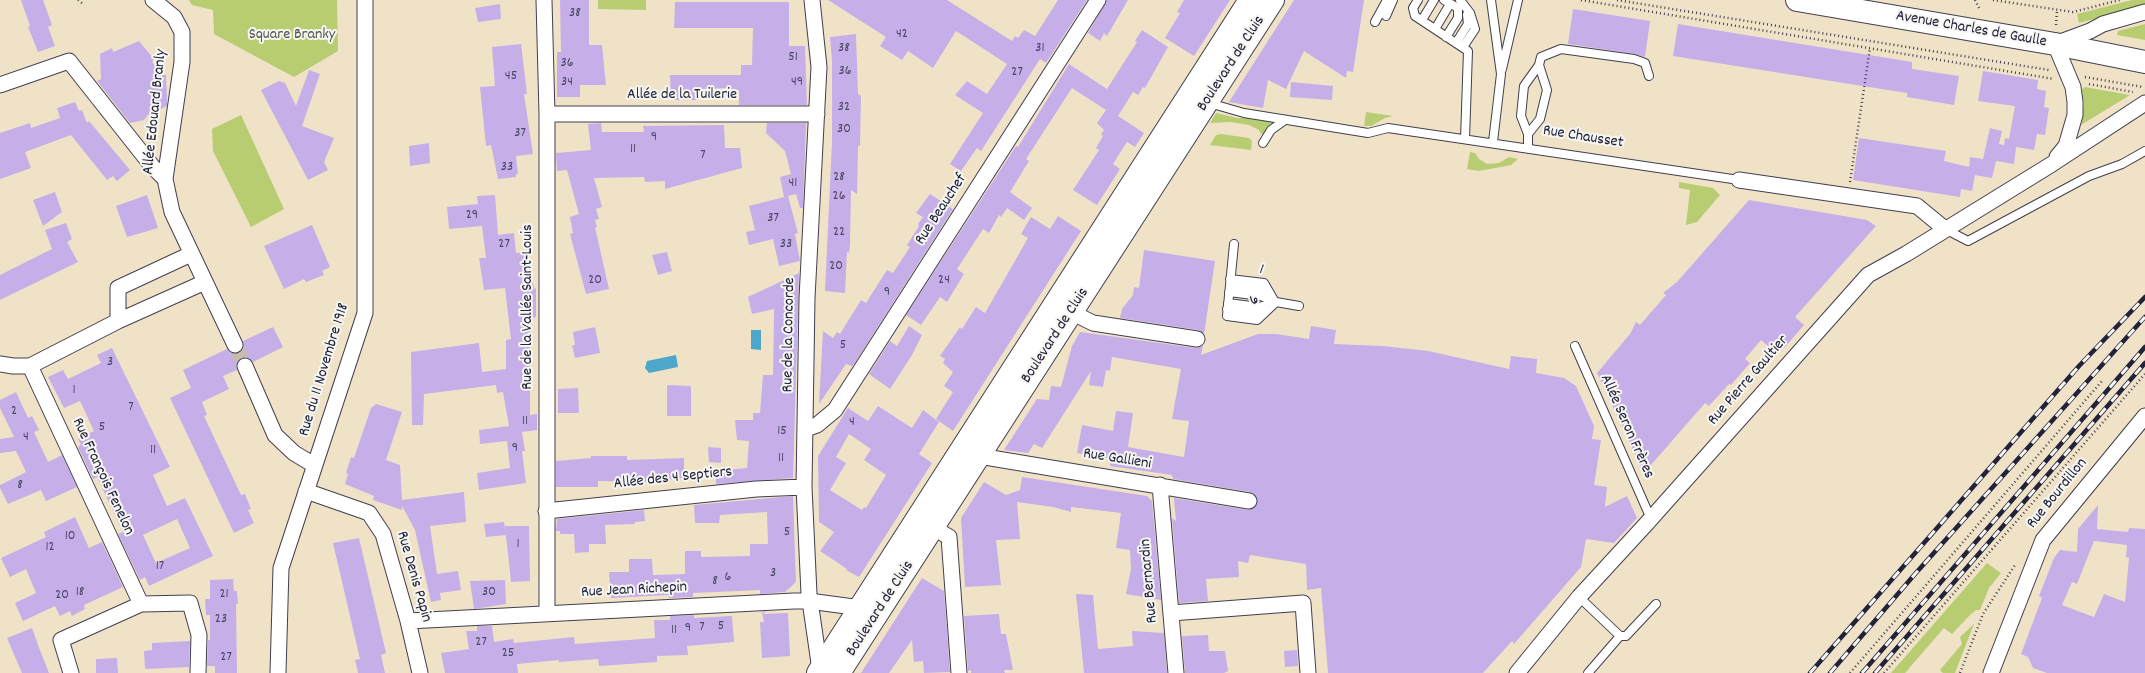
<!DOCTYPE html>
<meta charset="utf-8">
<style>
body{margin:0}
canvas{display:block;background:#f0e2c6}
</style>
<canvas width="2145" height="673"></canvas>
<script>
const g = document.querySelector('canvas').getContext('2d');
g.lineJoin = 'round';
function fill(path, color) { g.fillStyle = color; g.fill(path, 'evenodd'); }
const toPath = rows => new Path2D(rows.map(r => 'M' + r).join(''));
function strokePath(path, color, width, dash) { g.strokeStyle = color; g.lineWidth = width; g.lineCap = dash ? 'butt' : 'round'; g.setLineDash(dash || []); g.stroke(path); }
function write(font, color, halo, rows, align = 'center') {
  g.font = font + ' Dekko,sans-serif'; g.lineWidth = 4; g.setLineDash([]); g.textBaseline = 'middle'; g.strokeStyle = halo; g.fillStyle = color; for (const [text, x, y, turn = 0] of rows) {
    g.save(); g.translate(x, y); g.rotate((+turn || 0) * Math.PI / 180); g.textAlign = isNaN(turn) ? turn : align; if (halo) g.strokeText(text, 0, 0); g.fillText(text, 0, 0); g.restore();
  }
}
const green = toPath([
 [189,0,337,0,338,51,294,77,214,34,213,10,192,5],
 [598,0,646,0,646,10,598,9],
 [2132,0,2145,0,2145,6,2079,23,2077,14],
 [2145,24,2145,40,2117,35,2118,31],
 [2085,87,2130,95,2081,125,2084,104,2081,90],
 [1366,112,1393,116,1385,118,1371,126,1364,126],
 [1216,113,1237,118,1252,118,1276,122,1266,129,1264,134,1261,134,1259,130,1249,125,1231,122,1210,123],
 [241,115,284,209,251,227,213,151,212,129],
 [1221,134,1249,138,1252,141,1251,150,1210,145,1216,135],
 [1470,152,1475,153,1479,159,1487,164,1499,163,1509,157,1518,159,1511,165,1479,171,1467,169],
 [1679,182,1713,188,1720,195,1697,222,1686,225,1690,190,1679,188],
 [1987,563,2001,573,1989,588,1980,610,1976,610,1970,615,1952,634,1944,628,1905,673,1891,673],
 [1974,624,1955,673,1943,673,1940,670,1962,644,1960,637]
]);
const water = toPath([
 [751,330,761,330,761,350,751,349],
 [676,355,678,367,649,373,645,368,647,361]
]);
const building = toPath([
 [21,0,43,0,52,25,48,27,55,46,38,52,28,27,30,26],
 [560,0,589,0,589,45,602,45,606,85,580,85,580,97,557,97,557,52,561,52],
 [828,0,947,0,1012,41,1015,36,1018,38,1024,30,1035,36,1058,0,1087,0,1046,63,1040,59,981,151,977,148,961,171,950,164,983,113,955,95,967,81,987,94,1007,64,956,31,933,68,908,51,902,60,880,46,886,37],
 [1107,0,1128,0,1107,36,1104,33,1100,41,1088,33],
 [1184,0,1230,0,1194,56,1165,38,1180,13,1177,12],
 [1294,0,1364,0,1353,72,1347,71,1346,78,1304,51,1286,89,1268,80,1263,108,1229,102],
 [675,2,789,2,789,46,805,46,807,105,739,105,739,90,731,90,731,88,697,89,697,100,671,100,670,75,741,75,741,65,752,65,753,28,674,28],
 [500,4,501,19,478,22,475,8],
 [1573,9,1650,21,1645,57,1635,54,1568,44],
 [1678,24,1912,62,1912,69,1959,76,1954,105,1907,97,1907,93,1673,56],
 [1142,30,1168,47,1145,88,1143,87,1138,95,1133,92,1118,116,1144,133,1135,147,1127,142,1113,164,1120,169,1097,205,1073,190,1099,150,1096,148,1103,136,1101,134,1104,130,1097,123,1106,110,1072,88,1026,159,1029,161,1010,192,1032,208,1024,220,1007,208,1001,217,999,215,989,233,983,229,957,269,964,274,947,302,940,297,921,325,906,315,1016,146,1018,147,1069,64,1107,89,1137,42,1135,41],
 [856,34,858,94,861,96,860,146,858,146,857,194,851,190,850,244,849,253,847,252,845,293,825,291,832,142,832,61,830,37],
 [139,41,154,59,152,62,163,75,166,75,167,100,167,106,148,115,144,120,130,123,97,81,101,79,100,54,112,48,113,52],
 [521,44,527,94,524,94,533,154,516,156,518,174,516,174,516,177,498,179,491,145,486,146,480,87,495,86,492,47],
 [309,70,320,74,302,126,334,138,324,162,328,170,308,180,261,90,279,81,285,83,296,106],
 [1983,71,2038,80,2037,89,2046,91,2044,107,2049,108,2045,135,2037,134,2034,150,2016,147,2014,164,1996,161,1992,178,1975,175,1972,191,1961,189,1960,197,1853,180,1859,138,1946,151,1944,161,1969,167,1970,157,1983,159,1990,128,2002,131,1999,144,2004,145,2005,138,2009,139,2015,106,1978,101],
 [1291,82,1333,86,1332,100,1290,97],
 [75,102,79,111,82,110,87,123,89,121,130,170,117,181,113,176,107,180,71,135,25,152,31,168,0,179,0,133,30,123,31,128,60,118,57,108],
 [601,123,602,132,644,132,643,126,724,125,725,148,740,148,742,168,665,189,665,181,645,182,644,177,594,178,602,207,596,209,599,219,595,220,597,227,595,227,609,289,586,294,570,234,573,233,570,217,579,214,567,170,557,171,556,153,591,150,588,124],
 [767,123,806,123,803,208,800,208,796,194,788,196,798,233,795,234,800,261,779,266,773,239,749,245,746,232,755,230,749,206,784,197,780,177,791,174,785,151,766,133],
 [429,143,430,163,410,166,409,146],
 [55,192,62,212,43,226,33,200],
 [930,194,953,209,854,364,852,366,846,364,819,404,823,331,833,338,837,332,840,334,861,300,866,303,887,270,893,273,910,247,907,245,919,226,918,224,923,217,916,213],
 [147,195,158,228,127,237,116,206],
 [495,195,498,235,514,233,516,253,528,252,534,289,536,288,536,317,530,318,530,415,537,414,537,430,522,432,525,451,522,451,526,483,479,490,477,473,510,468,507,441,480,444,479,430,509,426,503,392,497,393,496,385,424,394,423,425,412,425,411,352,479,343,482,372,506,369,506,340,511,339,505,288,484,290,479,258,486,258,482,226,449,229,447,207,478,204,477,196],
 [1749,200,1867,220,1876,226,1795,317,1804,325,1785,347,1777,354,1761,340,1745,359,1750,363,1731,385,1729,384,1709,406,1705,403,1644,473,1597,373,1630,334,1636,322,1640,325,1666,295,1663,293,1677,282],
 [1058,216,1081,231,953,431,936,419,953,392,944,386,953,372,943,363,945,359,940,356,960,327,962,329,976,307,985,313,1028,238,1021,234,1031,217,1050,229],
 [66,223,72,239,67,242,78,262,0,300,0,275,52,249,45,230],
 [312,225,330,267,322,271,324,275,306,282,304,279,284,289,264,246],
 [1144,250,1215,261,1204,334,1198,330,1120,318,1122,309,1133,295,1134,287,1139,288],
 [667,252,672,271,658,275,652,255],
 [799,273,793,478,716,484,716,471,747,468,749,441,737,440,735,420,753,420,753,413,760,413,763,375,773,375,774,309,752,314,748,297],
 [909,326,922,335,912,355,890,389,869,374,890,341,897,346],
 [1311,326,1336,330,1334,344,1383,346,1428,351,1509,369,1511,356,1537,359,1536,373,1564,378,1576,386,1594,426,1592,439,1601,440,1594,485,1607,487,1605,507,1627,496,1637,518,1614,543,1586,539,1581,567,1514,644,1512,641,1483,673,1328,673,1321,588,1307,590,1306,564,1250,555,1248,563,1238,561,1239,577,1206,579,1208,601,1179,603,1172,518,1176,521,1174,498,1248,510,1256,506,1257,498,1250,492,1173,479,1172,475,1110,466,1111,459,1077,453,1082,425,1113,431,1116,411,1133,413,1128,447,1184,457,1189,421,1172,419,1181,369,1112,357,1110,371,1106,370,1103,387,1089,385,1091,371,1042,448,1034,444,1028,453,1004,450,1037,399,1049,400,1051,386,1061,387,1072,346,1080,332,1196,348,1203,346,1201,355,1258,334,1276,334,1309,339],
 [273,327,283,347,253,362,246,357,241,358,236,365,237,370,223,376,229,389,202,402,207,415,204,416,241,495,245,494,251,509,248,510,254,523,234,533,170,398,191,388,183,370,227,349,234,354,239,353,244,346,243,341],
 [595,327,600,353,575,358,572,345,575,345,573,332],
 [112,348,170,467,153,475,167,506,185,498,213,556,149,586,145,577,140,580,118,534,123,532,97,477,93,479,78,447,81,445,78,439,94,431,80,401,64,408,48,377,63,370,68,379,101,363,97,355],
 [177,519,190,548,156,563,143,535],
 [667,385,691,386,691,416,667,416],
 [578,388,579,413,558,413,558,389],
 [16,392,28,418,32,416,39,430,34,432,48,462,62,455,77,487,46,501,41,490,8,504,0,488,0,485,26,472,16,451,0,453,0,439,14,437,0,408,0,400],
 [376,404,402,412,386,460,400,465,402,500,464,492,466,522,430,526,437,574,458,571,461,590,440,593,441,600,431,602,415,530,402,506,402,510,373,500,374,496,345,484,348,474,346,473,351,457,354,458,371,408],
 [878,406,912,428,923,410,939,422,919,454,932,463,859,577,846,570,847,569,820,551,834,532,819,522,818,456,848,408,868,421],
 [849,434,871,449,864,460,886,475,866,508,864,507,862,510,830,490,846,463,836,457],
 [708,447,721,448,721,463,709,462],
 [591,456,627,456,627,460,684,458,684,478,646,482,598,481,598,487,556,487,556,461,591,458],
 [1022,477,1147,496,1152,501,1161,600,1126,594,1131,569,1130,550,1116,548,1121,513,1071,507,1071,512,1053,507,1017,502,1020,539,996,540,1001,585,965,587,961,518,984,482,1006,495,1020,490],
 [793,496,796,582,785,592,760,594,760,590,693,593,693,597,669,598,668,595,611,598,609,572,629,572,629,559,652,559,653,575,685,574,685,551,701,551,701,557,750,556,750,544,768,544,767,512,720,515,719,523,695,523,694,505],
 [2098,505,2097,529,2128,532,2129,528,2145,529,2145,673,2047,673,2033,668,2028,657,2021,654,2042,598,2039,596,2054,558,2060,550,2077,552,2078,529],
 [2094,541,2127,545,2126,557,2129,558,2125,602,2104,594,2094,617,2062,605,2072,582,2077,584],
 [644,510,645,521,635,522,635,524,605,525,606,544,589,544,589,552,575,553,574,534,560,534,560,531,556,531,557,519],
 [75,517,89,548,102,542,123,587,84,605,85,609,72,616,70,611,60,616,55,606,23,621,15,603,36,593,26,569,10,577,1,558,46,537,44,532],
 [504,522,506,535,486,537,484,524],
 [505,526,529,526,530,581,511,582],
 [359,538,386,653,381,655,385,673,358,673,355,660,360,659,333,543],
 [922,578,944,591,950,672,924,673,923,661,914,662,912,640,889,673,861,673],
 [233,579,234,591,237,591,238,604,236,604,237,673,215,673,215,666,207,666,208,640,210,640,210,615,206,615,205,599,210,599,210,580],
 [505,580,506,604,474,609,470,581],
 [1076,594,1093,595,1098,649,1133,646,1132,631,1164,633,1167,673,1084,673],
 [766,611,763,614,788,613,790,656,762,658,760,622,764,622,762,612],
 [999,614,1001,634,1006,634,1013,670,1004,670,1005,673,971,673,971,670,968,671,964,616],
 [694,615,694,618,732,616,734,642,687,646,688,655,657,656,657,662,599,666,598,659,559,662,559,660,517,664,518,673,445,673,441,653,469,649,466,631,477,631,477,626,492,626,494,642,513,639,514,643,574,637,575,644,655,638,654,620,670,620,670,616],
 [32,628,38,645,49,673,22,673,7,638],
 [1208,635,1209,651,1225,651,1228,671,1224,673,1185,673,1182,636],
 [190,641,189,667,145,669,144,651,152,650,152,643],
 [1297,650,1298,666,1285,667,1284,651],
 [117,658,118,673,96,673,96,659]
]);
const minorTunnel = toPath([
 [235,345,245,366]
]);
const path = toPath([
 [78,0,83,4],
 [1581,0,2054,79],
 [1617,0,2049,70],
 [1975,0,1980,10],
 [1993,0,2073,12,2120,0],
 [2056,25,2057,11],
 [2085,77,2143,87],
 [2089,84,2133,92],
 [1850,182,1870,48],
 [1850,673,2102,381],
 [1884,673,2145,374],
 [1960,673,1983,614,2015,565]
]);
const service = toPath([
 [1418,0,1413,8,1415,16,1468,51,1465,139],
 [1444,0,1458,8,1458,18,1446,37],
 [1460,0,1470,13,1475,29,1463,47],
 [1491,0,1501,74,1493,142],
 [1386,16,1393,0],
 [1422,20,1434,0],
 [1375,22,1387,0],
 [1435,29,1450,4],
 [1456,43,1468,24,1467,15],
 [1502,69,1518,0],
 [1209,103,1244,113,1368,133,1388,128,1739,180],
 [1528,134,1540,119,1547,90,1539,65],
 [1263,143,1271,130,1285,120],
 [1528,148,1528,134,1521,116,1524,86,1539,65,1541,57,1561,49,1634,59,1645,63,1649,76],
 [1945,229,1968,241,2089,176,2122,164,2145,151],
 [1234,244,1227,316,1257,320,1276,302],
 [1230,279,1264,283,1275,302],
 [1230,286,1262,290,1269,297],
 [1229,292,1261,296,1276,302,1299,306],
 [1228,303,1259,307,1267,305],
 [1227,309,1258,313,1265,309],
 [1575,346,1651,519],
 [1579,597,1620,636],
 [1588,673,1620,636,1626,636,1656,604]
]);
const minor = toPath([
 [153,0,174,17,182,32,182,62,165,179,172,212,235,345],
 [544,0,547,114,547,613],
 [812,0,819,67,807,298,804,487,809,594,820,670],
 [0,85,69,61,152,166,165,179],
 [547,114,817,114],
 [2057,157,2066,146,2075,115,2075,102,2073,87,2055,44,2090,31,2103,24,2145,12],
 [1739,180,1917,206,1945,229],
 [1063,308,1093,323,1197,339],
 [118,321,118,288,191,254],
 [0,364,13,366,30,366,118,321,205,282],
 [30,366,141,604],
 [245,366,275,435,294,453,314,465],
 [806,429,817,425,835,410,1098,0],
 [979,456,1249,501],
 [1160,485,1176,673],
 [306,491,369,513,383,534,408,621,420,673],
 [546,511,756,489,804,487],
 [934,528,949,537,959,673],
 [1171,613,1303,603,1308,673],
 [408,621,794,601,809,601,861,608],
 [71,673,61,640,141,604,190,603,199,635,198,673],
 [278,673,281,568,365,313,365,0],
 [1517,673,1579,597,1648,522,1868,275,1906,254,2052,164,2145,103],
 [1991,673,2043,540,2145,416]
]);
const secondary = toPath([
 [1797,0,2055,44,2145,62],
 [818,673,1250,0],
 [839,673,1273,0]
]);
const rail = toPath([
 [1810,673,2079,366,2145,297],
 [1830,673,1915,574,2145,317],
 [1862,673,2145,347],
 [1875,673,2145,363]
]);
const numberNames = [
 ["38",575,14],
 ["42",902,35],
 ["38",844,49],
 ["31",1040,49],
 ["51",793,58],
 ["36",567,64],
 ["36",845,72],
 ["27",1017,73],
 ["45",511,77],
 ["34",567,83],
 ["49",797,83],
 ["32",844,108],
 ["30",844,130],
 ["37",520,134],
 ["9",654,138],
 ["11",633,150],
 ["7",703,156],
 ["33",507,168],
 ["28",839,178],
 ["41",793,184],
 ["26",839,197],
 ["29",472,216],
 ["37",773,219],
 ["22",839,233],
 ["27",504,245],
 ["33",786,245],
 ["20",836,267],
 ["20",595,281],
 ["24",944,281],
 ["9",887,293],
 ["5",843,346],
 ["3",110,363],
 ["1",74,391],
 ["7",131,408],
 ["2",14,412],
 ["11",525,422],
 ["4",852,423],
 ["5",102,428],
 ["15",782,432],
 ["4",26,438],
 ["9",515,449],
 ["11",153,451],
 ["11",781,459],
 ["8",20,486],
 ["5",787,533],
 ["10",70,537],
 ["1",518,545],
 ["12",50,548],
 ["17",160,567],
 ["3",773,574],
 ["6",728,578],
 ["8",715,582],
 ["18",80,593],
 ["30",489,593],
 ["21",224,595],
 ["20",62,596],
 ["23",221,620],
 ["5",721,627],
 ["7",702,628],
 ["9",688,629],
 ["11",674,631],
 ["27",481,643],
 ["25",508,654],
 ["27",226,658]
];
const streetNames = [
 ["Avenue Charles de Gaulle",1971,30,10],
 ["Boulevard de Cluis",1232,64,-57],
 ["Allée de la Tuilerie",682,96],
 ["Allée Edouard Branly",156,112,-84],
 ["Rue Chausset",1583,138,9],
 ["Rue Beauchef",942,210,-57],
 ["1",1261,271,18],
 ["6",1255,301,-38],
 ["Rue de la Vallée Saint-Louis",529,307,-90],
 ["Rue de la Concorde",790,335,-89],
 ["Boulevard de Cluis",1056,336,-57],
 ["Rue du 11 Novembre 1918",325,370,-73],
 ["Rue Pierre Gaultier",1749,381,-49],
 ["Allée Seron Frères",1626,427,66],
 ["Rue Gallieni",1117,460,9],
 ["Rue François Fenelon",102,477,65],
 ["Allée des 4 Septiers",673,479,-6],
 ["Rue Bourdillon",2058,494,-51],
 ["Rue Denis Papin",413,577,74],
 ["Rue Bernardin",1150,581,-95],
 ["Rue Jean Richepin",634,591,-3],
 ["Boulevard de Cluis",881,609,-57]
];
const parkNames = [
 ["Square Branky",292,36]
];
fill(green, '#b8cd72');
fill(water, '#4ca7ca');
fill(building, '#c6afe9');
strokePath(minorTunnel, '#c7bcaa', 15, [15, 8]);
strokePath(service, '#413f50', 10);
strokePath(minor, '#413f50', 17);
strokePath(secondary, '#413f50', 24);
strokePath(path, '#413f50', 2.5, [1, 3]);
strokePath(service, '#fff', 8);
strokePath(minor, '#fff', 15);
strokePath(secondary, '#fff', 22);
strokePath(rail, '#22223b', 4.5);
strokePath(rail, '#f6f6f2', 3, [9]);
write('14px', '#4b4566', null, numberNames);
write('16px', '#22223b', '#f6f6f2', streetNames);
write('16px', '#4f554c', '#f6f6f2', parkNames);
</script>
